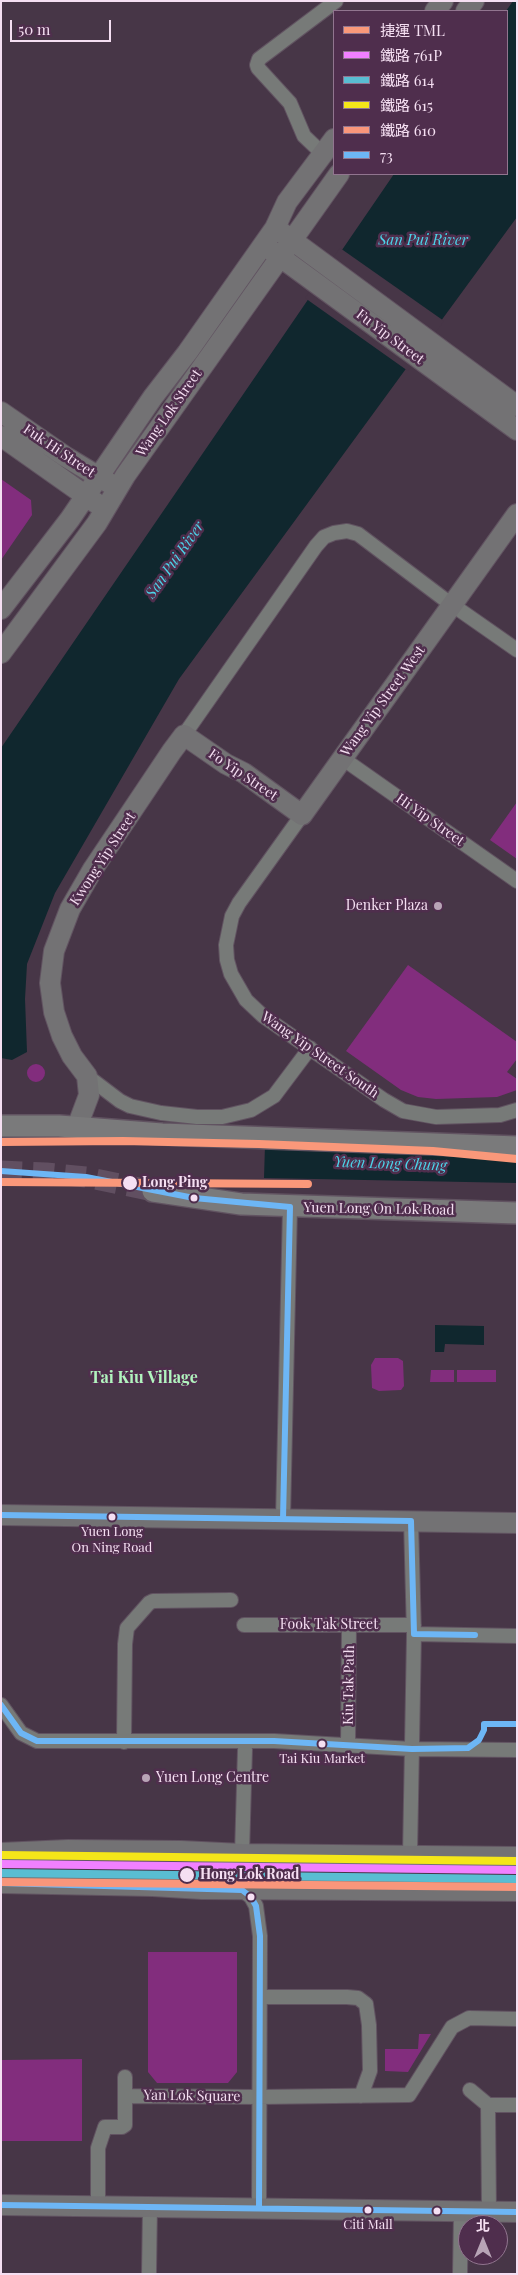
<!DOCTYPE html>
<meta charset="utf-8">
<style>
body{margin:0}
#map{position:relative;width:518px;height:2275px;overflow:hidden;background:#473647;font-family:"Playfair Display","Noto Sans TC",serif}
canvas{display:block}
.frame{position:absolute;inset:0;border:2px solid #f5dff2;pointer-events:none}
.legend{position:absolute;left:333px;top:10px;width:175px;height:165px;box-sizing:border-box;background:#4f2e4d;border:1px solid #91758f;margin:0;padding:6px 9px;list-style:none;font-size:15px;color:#f5dff2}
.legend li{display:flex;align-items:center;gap:10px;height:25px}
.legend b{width:25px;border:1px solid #91758f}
.north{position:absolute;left:458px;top:2215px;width:50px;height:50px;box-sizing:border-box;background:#4f2e4d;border:1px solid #91758f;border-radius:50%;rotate:0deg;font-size:14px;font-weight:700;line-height:20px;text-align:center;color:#f5dff2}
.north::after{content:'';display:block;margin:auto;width:18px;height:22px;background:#b8a4b6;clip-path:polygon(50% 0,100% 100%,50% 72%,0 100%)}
.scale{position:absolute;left:10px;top:20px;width:101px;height:22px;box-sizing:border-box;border:2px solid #f5dff2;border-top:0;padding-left:6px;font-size:15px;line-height:18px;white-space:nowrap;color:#f5dff2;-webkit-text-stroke:4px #4f2e4d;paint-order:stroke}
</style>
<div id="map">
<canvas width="518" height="2275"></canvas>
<div class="frame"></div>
<ul class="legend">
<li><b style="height:6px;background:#fa987a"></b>捷運 TML</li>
<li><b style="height:6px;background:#f180ff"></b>鐵路 761P</li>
<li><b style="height:6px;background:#59bdd2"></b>鐵路 614</li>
<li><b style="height:6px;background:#f4e619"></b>鐵路 615</li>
<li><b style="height:6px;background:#f9967b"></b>鐵路 610</li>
<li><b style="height:6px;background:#6db6f5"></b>73</li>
</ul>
<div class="north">北</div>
<div class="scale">50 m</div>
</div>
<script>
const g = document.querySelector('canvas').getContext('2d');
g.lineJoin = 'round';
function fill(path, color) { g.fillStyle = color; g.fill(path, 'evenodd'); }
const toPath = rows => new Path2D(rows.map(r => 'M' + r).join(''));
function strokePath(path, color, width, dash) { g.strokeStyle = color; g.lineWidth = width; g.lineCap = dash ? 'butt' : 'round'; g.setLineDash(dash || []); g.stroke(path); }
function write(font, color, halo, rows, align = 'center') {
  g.font = font + ' "Playfair Display",serif'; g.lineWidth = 5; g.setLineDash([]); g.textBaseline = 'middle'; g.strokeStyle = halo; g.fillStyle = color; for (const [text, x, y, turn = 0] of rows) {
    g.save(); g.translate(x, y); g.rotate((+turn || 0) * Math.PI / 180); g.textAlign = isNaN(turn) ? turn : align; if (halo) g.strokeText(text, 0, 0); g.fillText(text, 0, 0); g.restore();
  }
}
const green = toPath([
 [1,479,31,500,32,515,1,560],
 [517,802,517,859,490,840],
 [408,965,517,1042,517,1059,507,1072,517,1079,517,1090,497,1097,436,1099,418,1097,401,1090,346,1051],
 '27 1073a9 9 0 1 1 18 0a9 9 0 1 1-18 0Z',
 [375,1358,398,1358,403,1361,404,1386,401,1390,379,1391,372,1388,371,1365],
 [431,1370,454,1370,454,1382,430,1382],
 [457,1370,496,1370,496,1382,457,1382],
 [148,1952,237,1952,237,2072,228,2083,157,2083,148,2072],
 [419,2034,431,2034,408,2072,385,2071,385,2049,418,2049],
 [82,2059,82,2141,1,2141,1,2060]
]);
const water = toPath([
 [513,1,517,1,517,217,179,679,55,893,27,964,25,999,27,1052,12,1060,1,1058,1,748,394,174,507,174,506,11],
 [265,1145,517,1157,517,1183,264,1178],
 [435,1325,484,1326,484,1345,445,1344,444,1352,435,1352]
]);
const pier = toPath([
 [340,248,444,321,408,371,305,298]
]);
const primaryTunnel = toPath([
 [1,1171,46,1173,86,1177,153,1191]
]);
const street = toPath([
 [323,154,304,136,290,103,258,68,257,65,259,59,336,1],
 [184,735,316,546,324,537,334,533,347,531,358,534,444,599,517,650],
 [342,758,517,881],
 [302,815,239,903,232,916,226,945,227,960,231,974,246,1000,263,1016,384,1100,403,1111,436,1117,500,1115,517,1110],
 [87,1076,120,1101,130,1106,161,1113,197,1117,222,1117,251,1110,274,1096,310,1048],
 [283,1519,290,1207],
 [244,1625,414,1625],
 [414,1634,517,1636],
 [1,1705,21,1733,37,1741,274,1741,412,1749,517,1750],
 [124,1742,125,1644,127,1628,149,1603,153,1601,231,1600],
 [348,1746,349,1625],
 [242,1854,245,1749],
 [410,1855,414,1634,411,1521],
 [242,1890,251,1897,256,1906,260,1936,259,2208],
 [260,1997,347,1997,358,1998,366,2004,369,2025,370,2071,361,2096],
 [470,2090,488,2105,517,2105],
 [125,2096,259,2097,409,2095,452,2027,469,2018,517,2019],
 [488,2105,489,2212],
 [98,2205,98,2148,105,2127,122,2127,125,2125,125,2077],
 [149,2274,150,2205],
 [460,2274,461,2212]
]);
const secondary = toPath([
 [435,11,443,1],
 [466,11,474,1],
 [281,232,517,406],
 [268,248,517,430],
 [1,412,66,457,109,483],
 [1,436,96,503],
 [1,609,70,519,153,397,187,353,275,228,287,202,334,139],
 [1,653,97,523,125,476,339,174],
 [77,1127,89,1095,87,1076,72,1056,62,1036,54,1012,50,983,54,951,70,909,93,869,172,751,184,735,226,764,244,773,302,815,517,514],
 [1,1515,517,1523],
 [1,1853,68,1850,181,1851,242,1854,517,1857],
 [1,1883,153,1886,202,1889,517,1891],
 [1,2205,517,2212]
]);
const primary = toPath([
 [1,1126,59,1126,162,1134,517,1147],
 [153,1191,241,1204,517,1213]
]);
const bus1 = toPath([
 [1,1171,86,1177,194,1198,290,1207,283,1519],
 [1,1515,411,1521],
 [411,1521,414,1634],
 [414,1634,475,1635],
 [1,1705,21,1733,37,1741,274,1741,412,1749,468,1748,479,1740,484,1730,484,1724,517,1724],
 [1,1883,242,1890],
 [242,1890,251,1897,256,1906,260,1936,259,2208],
 [1,2205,517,2212]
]);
const rail1 = toPath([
 [1,1864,517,1870]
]);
const rail2 = toPath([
 [1,1873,517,1879]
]);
const rail3 = toPath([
 [1,1855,517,1861]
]);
const rail4 = toPath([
 [1,1882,517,1887]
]);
const metro1 = toPath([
 [1,1142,123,1141,259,1144,433,1151,517,1159],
 [1,1182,308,1184]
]);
const markers = [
 [438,906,5,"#b8a4b6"],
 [130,1183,8,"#f5dff2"],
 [194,1198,4.5,"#f5dff2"],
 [112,1517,4.5,"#f5dff2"],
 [322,1744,4.5,"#f5dff2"],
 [146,1778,5,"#b8a4b6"],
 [187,1875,8,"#f5dff2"],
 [251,1897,4.5,"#f5dff2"],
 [368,2210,4.5,"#f5dff2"],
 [437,2211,4.5,"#f5dff2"]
];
const busNames = [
 ["Yuen Long",112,1532],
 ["On Ning Road",112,1548],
 ["Tai Kiu Market",322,1759],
 ["Citi Mall",368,2225]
];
const streetNames = [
 ["Fu Yip Street",390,337,37],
 ["Wang Lok Street",169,413,-55],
 ["Fuk Hi Street",59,451,34],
 ["Wang Yip Street West",383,701,-54],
 ["Fo Yip Street",243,775,34],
 ["Hi Yip Street",430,820,35],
 ["Kwong Yip Street",103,859,-57],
 ["Wang Yip Street South",320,1055,35],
 ["Yuen Long On Lok Road",379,1209,1],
 ["Fook Tak Street",329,1625],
 ["Kiu Tak Path",349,1685,-89],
 ["Yan Lok Square",192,2096,1]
];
const poiNames = [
 ["Denker Plaza",428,906],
 ["Yuen Long Centre",156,1778,"left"]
];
const stopNames = [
 ["Long Ping",142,1183],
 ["Hong Lok Road",200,1875]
];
const waterNames = [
 ["San Pui River",423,240],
 ["San Pui River",175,560,-55],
 ["Yuen Long Chung",390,1164,2]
];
const quarterNames = [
 ["Tai Kiu Village",144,1378]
];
fill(green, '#822d7d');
fill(water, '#10272e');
fill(pier, '#473647');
strokePath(primaryTunnel, '#614f61', 21, [21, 11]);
strokePath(street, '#615361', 16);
strokePath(secondary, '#615361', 22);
strokePath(primary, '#615361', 24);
strokePath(street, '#777a78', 14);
strokePath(secondary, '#737274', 20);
strokePath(primary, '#7a7a7b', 21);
strokePath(bus1, '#6db6f5', 6);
strokePath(rail1, '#f180ff', 8);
strokePath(rail2, '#59bdd2', 8);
strokePath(rail3, '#f4e619', 8);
strokePath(rail4, '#f9967b', 8);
strokePath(metro1, '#fa987a', 8);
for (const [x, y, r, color] of markers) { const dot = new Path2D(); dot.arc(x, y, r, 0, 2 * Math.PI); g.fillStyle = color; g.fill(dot); strokePath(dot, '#4f2e4d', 2); }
write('13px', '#f5dff2', '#4f2e4d', busNames);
write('14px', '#f5dff2', '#4f2e4d', streetNames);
write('14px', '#f5dff2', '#4f2e4d', poiNames, 'right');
write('bold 14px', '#f5dff2', '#4f2e4d', stopNames, 'left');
write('italic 15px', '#4cd4e9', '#4f2e4d', waterNames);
write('bold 16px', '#b1f4be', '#4f2e4d', quarterNames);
</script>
